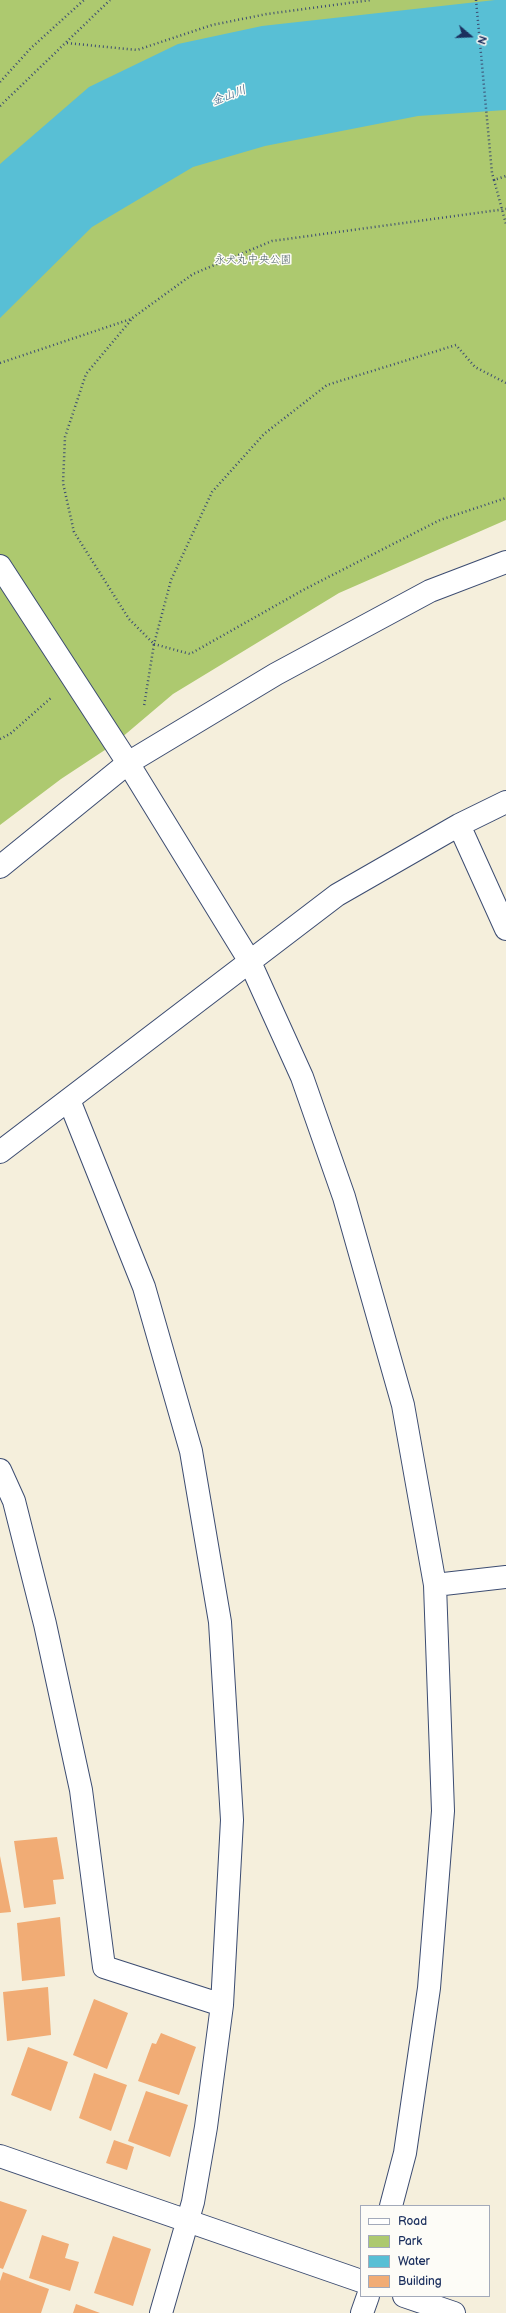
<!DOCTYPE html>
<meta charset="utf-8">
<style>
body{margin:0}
#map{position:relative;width:506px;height:2313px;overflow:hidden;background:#f5efdc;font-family:"Balsamiq Sans",sans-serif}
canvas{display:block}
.legend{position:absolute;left:360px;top:2205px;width:130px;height:92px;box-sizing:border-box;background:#fdfcf7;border:1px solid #a3aaba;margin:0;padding:5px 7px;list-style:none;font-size:12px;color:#1b2f5e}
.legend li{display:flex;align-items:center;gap:8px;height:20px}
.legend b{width:20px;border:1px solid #a3aaba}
.north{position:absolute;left:450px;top:16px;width:40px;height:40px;-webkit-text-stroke:3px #fdfcf7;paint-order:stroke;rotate:109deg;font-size:11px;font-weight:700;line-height:16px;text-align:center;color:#1b2f5e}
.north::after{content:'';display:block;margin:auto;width:14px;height:18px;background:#1b2f5e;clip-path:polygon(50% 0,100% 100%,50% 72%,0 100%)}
</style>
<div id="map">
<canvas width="506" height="2313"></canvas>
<ul class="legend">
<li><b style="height:5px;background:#fff"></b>Road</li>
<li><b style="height:11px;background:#adc96f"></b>Park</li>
<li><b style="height:11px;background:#58bfd5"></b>Water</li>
<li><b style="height:11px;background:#f1ac75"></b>Building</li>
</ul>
<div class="north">N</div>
</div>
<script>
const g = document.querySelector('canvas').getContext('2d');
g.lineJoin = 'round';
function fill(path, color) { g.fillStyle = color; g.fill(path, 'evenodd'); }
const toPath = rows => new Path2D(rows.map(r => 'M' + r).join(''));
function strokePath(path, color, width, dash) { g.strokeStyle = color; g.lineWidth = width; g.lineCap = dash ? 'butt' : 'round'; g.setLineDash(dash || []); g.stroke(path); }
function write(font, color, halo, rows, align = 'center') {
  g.font = font + ' "Balsamiq Sans","Klee One",sans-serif'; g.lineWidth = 3; g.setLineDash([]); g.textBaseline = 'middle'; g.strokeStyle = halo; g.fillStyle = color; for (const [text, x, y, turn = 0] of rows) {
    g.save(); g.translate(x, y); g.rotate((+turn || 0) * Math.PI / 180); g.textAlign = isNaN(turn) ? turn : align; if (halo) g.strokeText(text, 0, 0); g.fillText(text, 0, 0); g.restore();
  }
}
const green = toPath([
 [0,0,506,0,506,520,339,593,173,694,114,744,61,779,0,825]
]);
const water = toPath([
 [495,0,506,0,506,110,418,116,265,146,193,167,92,227,0,318,0,164,89,87,178,44,262,26]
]);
const building = toPath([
 [57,1837,64,1879,53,1880,56,1904,24,1908,14,1841],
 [0,1856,11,1912,0,1913],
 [60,1917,65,1976,22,1981,17,1923],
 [48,1987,51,2035,7,2041,3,1992],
 [94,1999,128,2013,107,2069,73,2055],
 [161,2033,196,2047,179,2095,138,2081,152,2043,156,2044],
 [28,2047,68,2062,51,2111,11,2095],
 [94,2073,127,2085,111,2131,79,2118],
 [146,2091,188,2105,170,2157,128,2141],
 [114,2140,134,2147,127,2170,106,2163],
 [0,2201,27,2210,3,2269,0,2268],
 [42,2235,69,2244,65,2258,79,2262,70,2291,29,2278],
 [113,2236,151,2249,133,2306,94,2293],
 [3,2272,49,2289,41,2313,0,2313,0,2281],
 [76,2304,100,2313,73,2313]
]);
const path = toPath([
 [476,0,492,173,494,180,506,176],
 [67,43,137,50,212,25,267,14,371,0],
 [0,82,31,48,84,0],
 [0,106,110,0],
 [494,180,506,224],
 [131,320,86,374,65,437,63,483,74,532,129,619,154,644,144,706],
 [0,363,131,319,193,274,272,241,506,209],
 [506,383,475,367,456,345,327,385,264,434,212,492,171,580,154,644,190,654,305,589,440,520,506,498],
 [0,739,10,734,52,697]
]);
const minor = toPath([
 [0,566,128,763,249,960,302,1077,344,1197,403,1405,435,1585,443,1811,429,1988,405,2153,391,2206],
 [459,825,506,929],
 [0,867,128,763,276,674,430,591,506,562],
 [69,1100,144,1287,191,1451,220,1622,232,1820,222,2005,206,2127,193,2202,161,2313],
 [0,1152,337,895,459,825,506,802],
 [0,1470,14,1501,45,1624,81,1790,104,1967,222,2005],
 [435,1585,506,1577],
 [0,2156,361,2281],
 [404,2296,454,2313],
 [362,2313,368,2296]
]);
const parkNames = [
 ["永犬丸中央公園",253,260]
];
const waterNames = [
 ["金山川",229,96,-21]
];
fill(green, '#adc96f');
fill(water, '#58bfd5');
fill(building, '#f1ac75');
strokePath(minor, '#3c4c71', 24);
strokePath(path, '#3c4c71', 2.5, [1, 3]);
strokePath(minor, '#fff', 22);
write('11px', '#475d63', '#fdfcf7', parkNames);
write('italic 12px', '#2d5a82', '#fdfcf7', waterNames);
</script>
